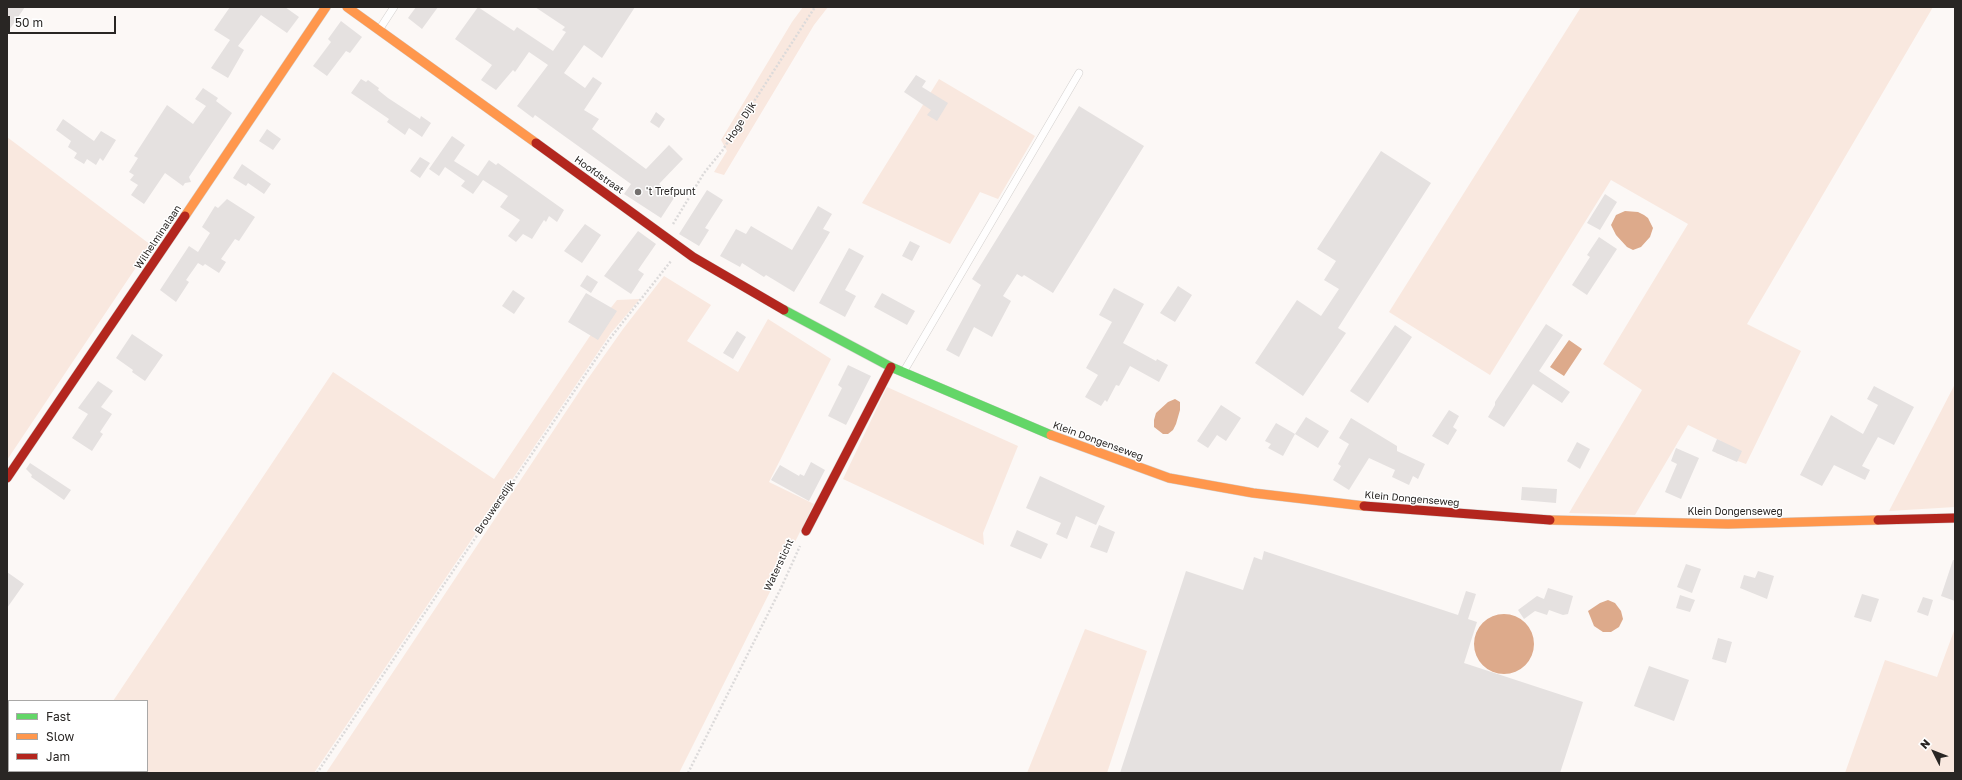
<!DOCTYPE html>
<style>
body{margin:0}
#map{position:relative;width:1962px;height:780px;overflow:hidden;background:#fcf8f6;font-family:"Golos Text",sans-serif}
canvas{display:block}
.frame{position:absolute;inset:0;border:8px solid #292624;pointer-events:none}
.legend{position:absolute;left:8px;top:700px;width:140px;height:72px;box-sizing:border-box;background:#fff;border:1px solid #a9a8a7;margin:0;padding:5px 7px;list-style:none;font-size:12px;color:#292624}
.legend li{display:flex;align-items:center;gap:8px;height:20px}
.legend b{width:20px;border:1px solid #a9a8a7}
.north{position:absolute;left:1914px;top:732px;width:40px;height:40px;-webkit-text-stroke:3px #fff;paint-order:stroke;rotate:312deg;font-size:11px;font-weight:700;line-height:16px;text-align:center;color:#292624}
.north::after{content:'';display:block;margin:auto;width:14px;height:18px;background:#292624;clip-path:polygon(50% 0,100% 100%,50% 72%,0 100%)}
.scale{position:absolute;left:8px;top:16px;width:108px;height:18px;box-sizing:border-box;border:2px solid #292624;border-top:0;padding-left:5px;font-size:12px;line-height:14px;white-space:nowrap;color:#292624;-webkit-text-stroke:3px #fff;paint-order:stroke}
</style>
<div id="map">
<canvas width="1962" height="780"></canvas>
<div class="frame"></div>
<ul class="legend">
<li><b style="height:5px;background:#63d668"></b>Fast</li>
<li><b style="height:5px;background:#ff974d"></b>Slow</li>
<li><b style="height:5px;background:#b3261e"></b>Jam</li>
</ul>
<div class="north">N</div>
<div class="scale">50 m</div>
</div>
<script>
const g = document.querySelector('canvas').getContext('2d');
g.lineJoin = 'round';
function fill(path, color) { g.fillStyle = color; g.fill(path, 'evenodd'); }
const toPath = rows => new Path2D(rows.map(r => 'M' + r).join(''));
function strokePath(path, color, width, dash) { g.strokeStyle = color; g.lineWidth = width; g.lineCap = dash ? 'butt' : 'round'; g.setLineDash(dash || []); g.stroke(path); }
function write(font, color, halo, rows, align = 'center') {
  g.font = font + ' "Golos Text",sans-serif'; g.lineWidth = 3; g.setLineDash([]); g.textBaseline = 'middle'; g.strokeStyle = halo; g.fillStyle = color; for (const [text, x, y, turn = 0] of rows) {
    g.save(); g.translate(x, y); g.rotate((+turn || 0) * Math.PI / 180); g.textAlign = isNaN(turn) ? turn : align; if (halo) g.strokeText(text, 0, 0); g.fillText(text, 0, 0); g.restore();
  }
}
const green = toPath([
 [803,7,828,7,814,25,724,175,714,172,727,151,721,140,792,22],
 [1581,7,1933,7,1747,324,1801,351,1746,464,1716,453,1721,441,1688,425,1635,515,1569,513,1642,390,1603,364,1688,224,1611,180,1490,375,1389,312],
 [939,79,1035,136,998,199,980,192,950,244,862,203],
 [7,137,151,245,7,460],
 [664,276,711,305,687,341,738,372,768,319,831,359,769,482,814,504,679,773,326,773,587,380,623,329],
 [640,299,611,333,314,773,66,773,67,771,147,771,147,701,113,701,333,372,494,479,598,324,617,300],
 [1955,384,1955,507,1889,511,1940,413],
 [887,387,1018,446,983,533,984,545,843,479],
 [1955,628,1955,773,1845,773,1885,660,1937,677],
 [1085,629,1147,651,1107,773,1027,773]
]);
const water = toPath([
 [1625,211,1638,212,1644,215,1648,218,1653,228,1650,237,1641,247,1633,250,1627,247,1616,235,1611,225,1616,215],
 [1569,340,1582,349,1564,376,1550,367],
 [1175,399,1180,402,1180,410,1176,424,1173,430,1168,434,1163,434,1154,427,1154,420,1156,413,1168,402],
 [1608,600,1615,603,1621,611,1623,619,1619,627,1611,632,1603,632,1594,626,1588,611,1600,603],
 '1474 644a30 30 0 1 1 60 0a30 30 0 1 1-60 0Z'
]);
const building = toPath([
 [7,7,25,7,7,33],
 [230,7,285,7,299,17,287,33,261,15,238,46,244,50,228,78,211,68,230,40,214,30],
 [416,7,438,7,422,29,408,18],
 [478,7,514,31,517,27,553,51,566,32,562,30,565,27,535,7,635,7,602,58,584,45,564,73,585,88,593,77,602,83,584,110,599,119,592,129,646,169,669,145,683,159,659,184,676,195,661,218,624,194,631,184,535,115,533,118,517,106,548,65,529,52,515,72,513,70,496,90,481,80,492,65,455,39],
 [341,21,362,37,350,53,346,51,327,76,313,66,331,42,328,39],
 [916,75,926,81,922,87,948,103,937,121,927,115,931,110,904,92],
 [361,79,366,82,368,80,379,88,378,90,388,98,420,119,421,116,431,123,422,137,409,128,405,135,387,122,389,119,351,93],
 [203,88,218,98,216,101,232,113,189,177,191,182,185,183,183,186,165,173,144,204,131,195,138,185,130,180,134,175,129,172,138,158,134,156,167,105,193,124,206,106,195,99],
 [1079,106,1144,146,1053,293,1024,275,1022,277,1017,274,1003,296,1011,301,992,337,974,327,959,357,946,350,981,285,972,279],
 [656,112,665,119,659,128,650,122],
 [63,119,94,141,101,131,116,140,103,161,100,158,96,165,87,159,84,164,74,158,77,153,68,147,71,141,56,130],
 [267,129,281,139,273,150,259,141],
 [452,136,465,145,454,161,478,176,489,160,496,165,498,163,564,210,557,222,549,216,546,222,544,220,532,239,523,234,516,242,508,236,520,220,500,207,508,196,483,180,473,194,461,186,465,181,445,167,439,176,429,169],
 [1381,151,1431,183,1338,328,1346,333,1303,396,1255,363,1297,300,1321,316,1339,289,1324,280,1336,261,1317,249],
 [420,157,430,163,420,178,410,171],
 [242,164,271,184,264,194,248,183,246,186,233,178],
 [707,190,723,200,705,228,709,230,699,246,679,234],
 [1605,194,1617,202,1600,230,1587,223],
 [227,199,255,217,239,241,235,239,221,259,226,262,219,273,205,264,203,266,198,263,186,280,189,282,176,302,160,290,189,246,198,252,210,233,202,227,215,206,218,208],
 [818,206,832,214,823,229,830,232,794,292,766,275,764,277,742,263,740,267,720,256,736,229,746,234,751,226,792,250],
 [585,224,601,235,582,263,564,251],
 [638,231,656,244,638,270,644,274,631,294,604,276],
 [1599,237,1617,249,1587,295,1572,285,1590,257,1587,255],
 [910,241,920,246,912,261,902,256],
 [849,248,864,256,845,290,856,296,845,317,819,303],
 [587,275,598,282,591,293,580,286],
 [1178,286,1192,295,1175,322,1160,313],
 [1114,288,1144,304,1123,343,1156,361,1157,359,1168,365,1159,382,1130,366,1119,386,1116,385,1107,402,1105,400,1101,406,1085,397,1098,375,1086,368,1112,322,1099,315],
 [513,290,525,298,514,314,502,306],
 [586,293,617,311,598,340,568,322],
 [882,293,915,311,907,325,874,307],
 [1546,324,1563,335,1539,371,1570,392,1562,403,1533,384,1504,427,1488,417,1495,405,1495,402],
 [1395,325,1412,337,1368,403,1350,391],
 [737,331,746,337,733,359,723,353],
 [132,334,163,355,145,381,132,372,133,370,116,358],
 [848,365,871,376,846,425,828,416,842,388,838,385],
 [98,381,113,391,101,407,112,414,100,432,103,434,92,451,72,438,88,414,78,408],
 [1874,386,1914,407,1894,445,1878,437,1862,466,1870,470,1865,480,1834,465,1822,486,1800,475,1831,415,1863,434,1878,405,1867,399],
 [1221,405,1241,418,1226,441,1217,435,1208,448,1197,441],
 [1449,410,1459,416,1453,427,1457,430,1448,445,1432,436],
 [1306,417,1329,431,1318,448,1295,434,1283,456,1268,448,1271,444,1265,441,1276,423,1295,434],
 [1351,418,1397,446,1397,451,1425,464,1418,479,1413,476,1409,485,1392,477,1395,470,1369,458,1349,490,1333,480,1341,466,1338,464,1349,444,1339,438],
 [1717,439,1742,451,1737,462,1712,451],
 [1577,442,1590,449,1580,469,1567,461],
 [1676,448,1699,458,1681,499,1665,492,1677,464,1671,461],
 [811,462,825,470,809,501,771,480,780,465,799,476,800,474,804,476],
 [30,463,71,490,64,500,31,477,32,475,26,469],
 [1040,476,1105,506,1096,525,1076,516,1067,539,1056,534,1061,523,1026,508],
 [1522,487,1557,489,1556,503,1521,500],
 [1099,525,1115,532,1107,553,1090,547],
 [1017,530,1048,544,1041,559,1010,546],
 [1264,551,1458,615,1466,591,1476,594,1468,619,1477,622,1464,663,1583,702,1560,773,1120,773,1186,571,1243,590,1254,557,1262,560],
 [1953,560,1955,560,1955,601,1941,596],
 [1686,564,1701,569,1692,593,1677,587],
 [1758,571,1774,576,1767,599,1740,588,1744,575,1755,578],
 [7,572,24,584,7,608],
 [1548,588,1573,596,1568,614,1563,615,1549,610,1547,615,1535,611,1524,619,1518,610,1537,596,1544,599],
 [1862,594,1879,599,1871,622,1854,617],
 [1680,595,1695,600,1690,612,1676,608],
 [1923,597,1933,600,1928,616,1917,612],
 [1718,638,1732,642,1726,663,1712,659],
 [1649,666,1689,680,1674,721,1634,706]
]);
const path = toPath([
 [673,224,704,173,722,151,815,7],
 [317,773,608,341,671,261],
 [688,773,781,588,800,546]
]);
const lane = toPath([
 [379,30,394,7],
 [904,371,1079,73]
]);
const fast = toPath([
 [784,310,891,367,1051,435]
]);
const slow = toPath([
 [347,7,536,143],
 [185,216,326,7],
 [1051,435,1169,478,1253,493,1364,506],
 [1550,520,1728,524,1878,520]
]);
const jam = toPath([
 [536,143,693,257,784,310],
 [7,478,185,216],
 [1364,506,1550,520],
 [1878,520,1955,518],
 [806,531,891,367]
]);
const markers = [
 [638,192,4,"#73706e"]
];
const streetNames = [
 ["Hoge Dijk",741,122,-57],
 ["Hoofdstraat",599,175,35],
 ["Wilhelminalaan",158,237,-56],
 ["Klein Dongenseweg",1098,441,20],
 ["Klein Dongenseweg",1412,499,5],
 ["Brouwersdijk",495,507,-56],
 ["Klein Dongenseweg",1735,512],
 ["Watersticht",779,565,-65]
];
const poiNames = [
 ["'t Trefpunt",646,192]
];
fill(green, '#f9e8df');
fill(water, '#ddaa8b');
fill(building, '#e5e1e0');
strokePath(lane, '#d2cfcd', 8);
strokePath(fast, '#d2cfcd', 10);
strokePath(slow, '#d2cfcd', 10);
strokePath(jam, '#d2cfcd', 10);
strokePath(path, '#dcdada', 2.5, [2, 2]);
strokePath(lane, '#fffefe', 7);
strokePath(fast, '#63d668', 9);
strokePath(slow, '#ff974d', 9);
strokePath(jam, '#b3261e', 9);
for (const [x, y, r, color] of markers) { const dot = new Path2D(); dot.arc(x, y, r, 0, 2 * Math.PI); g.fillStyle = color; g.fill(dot); strokePath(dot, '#fff', 1.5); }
write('10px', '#292624', '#fff', streetNames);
write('10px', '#292624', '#fff', poiNames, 'left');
</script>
